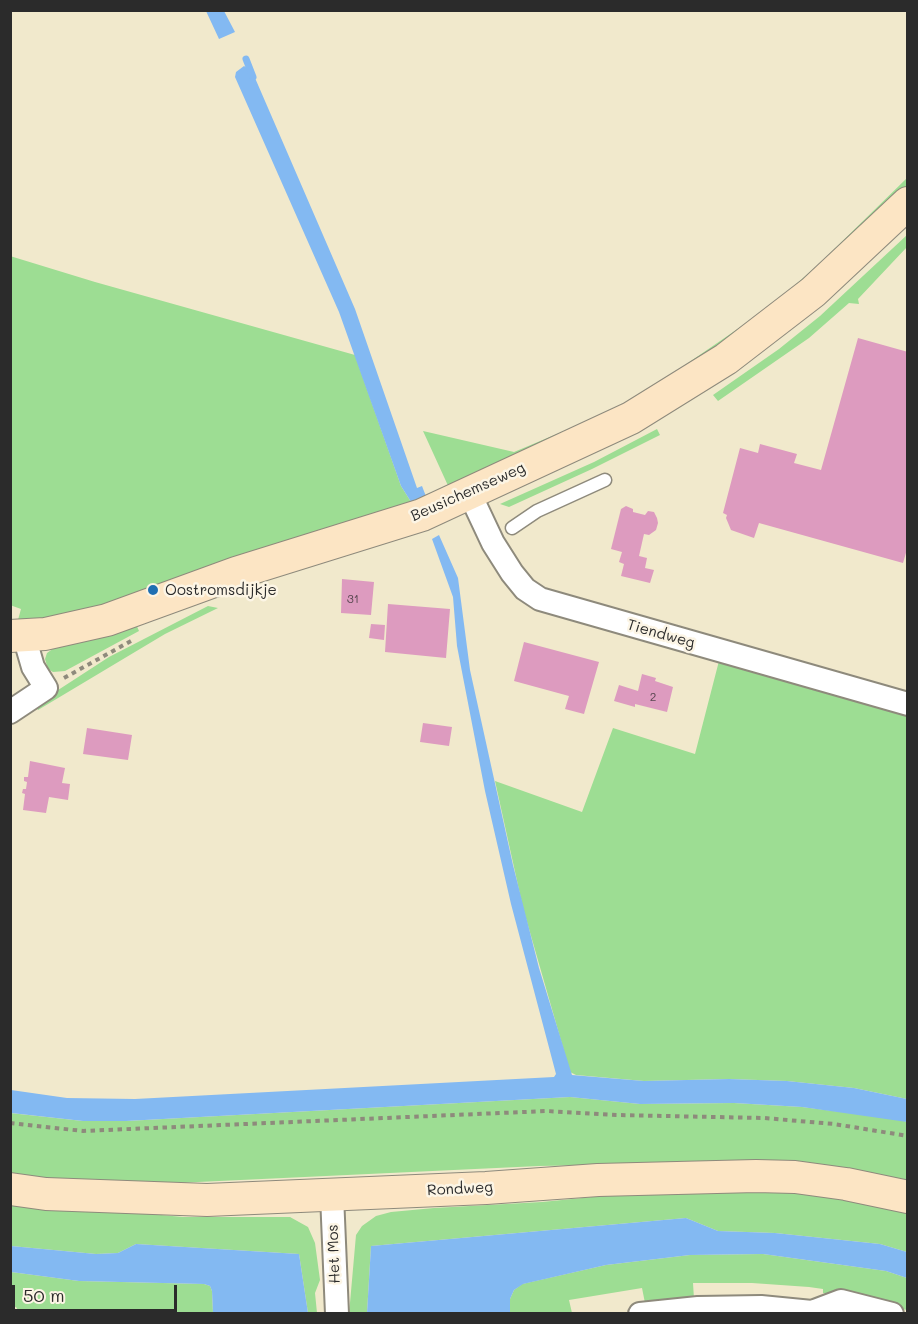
<!DOCTYPE html>
<style>
body{margin:0}
#map{position:relative;width:918px;height:1324px;overflow:hidden;background:#f1e9cc;font-family:Mali,sans-serif}
canvas{display:block}
.frame{position:absolute;inset:0;border:12px solid #2b2b2b;pointer-events:none}
.scale{position:absolute;left:12px;top:1285px;width:165px;height:27px;box-sizing:border-box;border:3px solid #2b2b2b;border-top:0;padding-left:8px;font-size:18px;line-height:21px;white-space:nowrap;color:#2b2b2b;-webkit-text-stroke:4px #fcf5e5;paint-order:stroke}
</style>
<div id="map">
<canvas width="918" height="1324"></canvas>
<div class="frame"></div>
<div class="scale">50 m</div>
</div>
<script>
const g = document.querySelector('canvas').getContext('2d');
g.lineJoin = 'round';
function fill(path, color) { g.fillStyle = color; g.fill(path, 'evenodd'); }
const toPath = rows => new Path2D(rows.map(r => 'M' + r).join(''));
function strokePath(path, color, width, dash) { g.strokeStyle = color; g.lineWidth = width; g.lineCap = dash ? 'butt' : 'round'; g.setLineDash(dash || []); g.stroke(path); }
function write(font, color, halo, rows, align = 'center') {
  g.font = font + ' Mali,sans-serif'; g.lineWidth = 5; g.setLineDash([]); g.textBaseline = 'middle'; g.strokeStyle = halo; g.fillStyle = color; for (const [text, x, y, turn = 0] of rows) {
    g.save(); g.translate(x, y); g.rotate((+turn || 0) * Math.PI / 180); g.textAlign = isNaN(turn) ? turn : align; if (halo) g.strokeText(text, 0, 0); g.fillText(text, 0, 0); g.restore();
  }
}
const green = toPath([
 [907,178,907,189,822,269,674,381,450,490,423,431,514,452,614,410,672,374,771,306,818,265],
 [907,235,907,247,858,299,859,304,849,303,809,338,718,401,713,395,779,349,820,316],
 [10,256,95,282,355,355,401,486,413,505,135,601,16,627,21,609,10,605],
 [657,429,660,435,592,469,509,507,500,504,594,462],
 [208,606,218,608,165,634,38,710,35,705,109,657],
 [135,622,139,631,65,671,53,672,48,669,45,659,47,653,54,648],
 [720,657,907,710,907,1099,854,1088,787,1081,729,1079,644,1081,576,1075,570,1072,523,908,495,781,582,812,613,728,695,754],
 [570,1097,640,1104,734,1103,802,1107,897,1119,907,1122,907,1185,651,1164,539,1166,113,1186,11,1178,10,1113,83,1121,126,1121],
 [683,1188,778,1188,907,1208,907,1252,880,1244,775,1233,718,1231,686,1218,371,1246,367,1313,349,1314,356,1235,362,1226,376,1216,391,1212,434,1208,542,1202],
 [10,1201,183,1217,290,1217,308,1227,315,1243,320,1280,315,1293,317,1313,308,1313,299,1254,136,1244,118,1253,96,1254,11,1246],
 [763,1254,886,1271,907,1278,907,1310,823,1293,823,1289,809,1287,752,1283,693,1283,694,1299,645,1303,642,1288,569,1300,572,1313,510,1314,510,1299,514,1290,522,1284,606,1265,690,1255],
 [11,1272,79,1281,204,1284,210,1286,212,1291,213,1313,16,1314,17,1308,11,1304]
]);
const water = toPath([
 [206,11,224,11,235,32,219,39],
 [244,66,252,71,355,309,417,488,422,486,427,499,413,505,401,486,339,312,235,77,236,72],
 [439,535,458,578,470,670,513,865,539,968,572,1075,644,1081,729,1079,787,1081,854,1088,907,1099,907,1122,802,1107,734,1103,640,1104,570,1097,126,1121,83,1121,11,1113,11,1090,67,1098,135,1099,554,1077,556,1074,511,904,485,791,457,646,453,597,432,539],
 [686,1218,718,1231,775,1233,880,1244,907,1252,907,1278,886,1271,763,1254,690,1255,606,1265,523,1284,514,1290,510,1299,510,1313,367,1313,371,1246],
 [136,1244,299,1254,308,1313,213,1313,212,1291,210,1286,204,1284,79,1281,11,1272,11,1246,96,1254,118,1253]
]);
const stream = toPath([
 [246,59,253,77]
]);
const building = toPath([
 [858,338,908,352,908,546,903,563,759,523,754,538,731,530,726,518,727,515,723,513,740,448,758,453,760,444,797,454,794,463,821,470],
 [626,506,633,509,633,512,645,515,648,511,654,512,657,518,658,523,656,530,649,535,644,534,639,556,647,558,645,568,654,570,650,583,621,576,624,564,619,562,622,552,611,549,621,509],
 [342,579,374,582,371,615,341,613],
 [388,604,450,609,446,658,385,652],
 [371,624,385,625,384,640,369,638],
 [524,642,599,662,584,714,565,709,569,696,514,681],
 [642,674,656,678,655,681,673,687,667,712,635,704,635,707,614,701,619,685,638,691],
 [423,723,452,727,449,746,420,742],
 [87,728,132,735,128,760,83,754],
 [30,761,65,768,62,783,70,784,68,800,49,797,46,813,23,810,25,794,22,793,23,789,26,789,27,782,24,781,24,777,28,777]
]);
const path = toPath([
 [64,678,131,641],
 [10,1123,83,1131,547,1111,616,1115,764,1118,834,1124,908,1136]
]);
const lane = toPath([
 [512,528,537,511,605,480]
]);
const street = toPath([
 [469,492,493,543,512,573,525,589,540,599,908,704],
 [10,712,46,688,33,667,24,636],
 [332,1195,337,1314],
 [640,1314,698,1308,761,1307,812,1312,841,1301,892,1314]
]);
const secondary = toPath([
 [10,636,45,634,107,620,236,573,422,515,631,418,726,359,813,292,908,203],
 [10,1189,46,1194,207,1200,486,1188,598,1180,756,1176,795,1177,846,1184,908,1197]
]);
const markers = [
 [153,590,6,"#1f6fb2"]
];
const numberNames = [
 ["31",353,599],
 ["2",653,697]
];
const streetNames = [
 ["Beusichemseweg",468,492,-24],
 ["Tiendweg",661,634,16],
 ["Rondweg",460,1189,-3],
 ["Het Mos",334,1254,-92]
];
const poiNames = [
 ["Oostromsdijkje",165,590]
];
fill(green, '#9ddd93');
fill(water, '#83b9f2');
strokePath(stream, '#83b9f2', 7);
fill(building, '#dd9bbf');
strokePath(lane, '#8e8a7c', 15);
strokePath(street, '#8e8a7c', 26);
strokePath(secondary, '#8e8a7c', 34);
strokePath(path, '#8e8a7c', 4, [4.5, 4.5]);
strokePath(lane, '#fff', 12);
strokePath(street, '#fff', 22);
strokePath(secondary, '#fce5c4', 32);
for (const [x, y, r, color] of markers) { const dot = new Path2D(); dot.arc(x, y, r, 0, 2 * Math.PI); g.fillStyle = color; g.fill(dot); strokePath(dot, '#fcf5e5', 2); }
write('12px', '#584750', null, numberNames);
write('15px', '#2b2b2b', '#fcf5e5', streetNames);
write('15px', '#2b2b2b', '#fcf5e5', poiNames, 'left');
</script>
